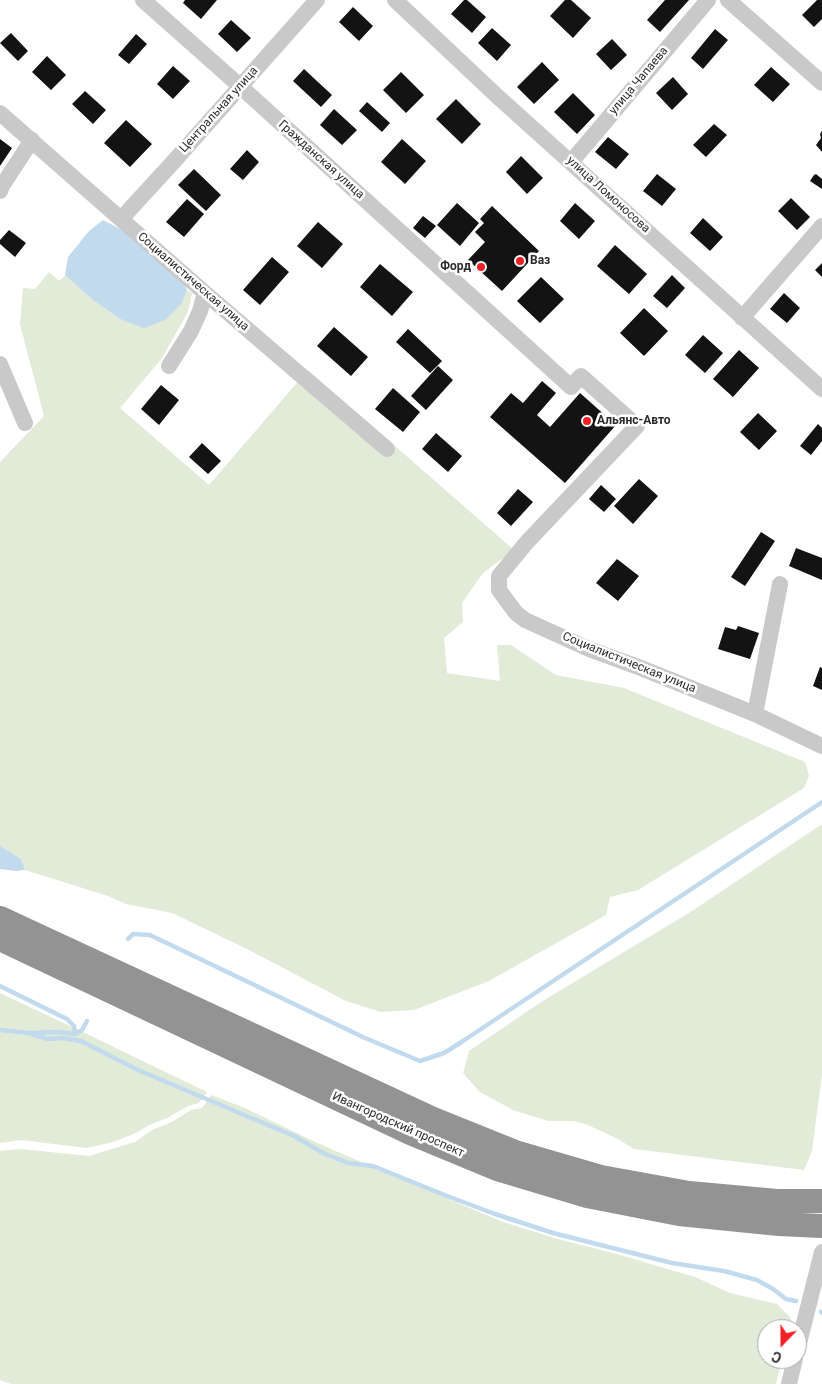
<!DOCTYPE html>
<meta charset="utf-8">
<style>
body{margin:0}
#map{position:relative;width:822px;height:1384px;overflow:hidden;background:#fff;font-family:Roboto,sans-serif}
canvas{display:block}
.north{position:absolute;left:757px;top:1319px;width:50px;height:50px;box-sizing:border-box;background:#fff;border:1px solid #ababab;border-radius:50%;rotate:202deg;font-size:14px;font-weight:700;line-height:20px;text-align:center;color:#2c2c2c}
.north::after{content:'';display:block;margin:auto;width:18px;height:22px;background:#f21f25;clip-path:polygon(50% 0,100% 100%,50% 72%,0 100%)}
</style>
<div id="map">
<canvas width="822" height="1384"></canvas>
<div class="north">С</div>
</div>
<script>
const g = document.querySelector('canvas').getContext('2d');
g.lineJoin = 'round';
function fill(path, color) { g.fillStyle = color; g.fill(path, 'evenodd'); }
const toPath = rows => new Path2D(rows.map(r => 'M' + r).join(''));
function strokePath(path, color, width, dash) { g.strokeStyle = color; g.lineWidth = width; g.lineCap = dash ? 'butt' : 'round'; g.setLineDash(dash || []); g.stroke(path); }
function write(font, color, halo, rows, align = 'center') {
  g.font = font + ' Roboto,sans-serif'; g.lineWidth = 5; g.setLineDash([]); g.textBaseline = 'middle'; g.strokeStyle = halo; g.fillStyle = color; for (const [text, x, y, turn = 0] of rows) {
    g.save(); g.translate(x, y); g.rotate((+turn || 0) * Math.PI / 180); g.textAlign = isNaN(turn) ? turn : align; if (halo) g.strokeText(text, 0, 0); g.fillText(text, 0, 0); g.restore();
  }
}
const green = toPath([
 [49,272,59,281,65,275,93,299,122,320,182,303,187,290,192,293,188,312,162,358,120,408,209,485,308,370,514,550,483,573,462,603,463,622,444,638,447,673,500,681,497,645,511,645,556,675,624,688,805,762,809,776,804,788,638,890,610,897,606,915,489,981,414,1010,381,1012,346,1001,247,949,172,913,126,904,108,896,25,870,20,859,0,846,0,462,44,416,20,324,23,288,35,289],
 [822,824,822,1075,812,1151,804,1170,634,1149,618,1139,588,1125,574,1121,548,1121,513,1110,480,1092,463,1073,469,1051,541,1002,692,911],
 [0,993,91,1036,207,1092,199,1103,188,1106,167,1118,149,1125,136,1133,113,1142,87,1148,21,1140,0,1143],
 [211,1095,245,1108,311,1140,347,1156,503,1222,558,1239,613,1253,695,1277,730,1293,777,1304,791,1318,789,1329,767,1329,767,1359,782,1359,776,1384,11,1384,0,1380,0,1151,20,1149,89,1156,135,1142,152,1130,172,1122,191,1110,202,1108]
]);
const water = toPath([
 [103,220,122,230,183,282,187,290,182,303,165,320,144,328,122,320,93,300,65,275,68,257,89,231],
 [0,846,21,859,25,870,16,871,0,869]
]);
const stream = toPath([
 [128,939,133,934,150,935,365,1038,420,1061,444,1053,463,1041,822,802],
 [0,986,67,1019,74,1026,75,1034],
 [0,1030,28,1033,58,1032,75,1034,82,1030,87,1021],
 [28,1033,48,1039,63,1038,81,1041,138,1070,294,1136,323,1153,348,1163,373,1166,447,1196,495,1214,553,1233,672,1263,724,1271,757,1280,773,1289,786,1299,796,1301],
 [821,1312,822,1313]
]);
const building = toPath([
 [185,0,217,0,201,19,183,3],
 [464,0,467,0,486,17,472,33,451,14],
 [565,0,571,0,591,18,573,38,550,16],
 [665,0,689,0,660,32,647,20],
 [817,0,822,0,822,19,814,27,802,15],
 [353,7,373,26,359,41,339,22],
 [231,20,251,38,237,52,218,34],
 [492,28,511,45,497,61,478,43],
 [715,29,728,40,703,69,691,58],
 [11,33,28,51,18,61,0,43],
 [136,34,147,44,129,64,118,55],
 [612,39,627,55,611,70,596,54],
 [47,56,66,75,51,90,32,72],
 [542,62,559,80,534,104,517,87],
 [173,66,190,81,173,99,157,84],
 [771,67,790,84,773,102,754,85],
 [304,69,332,95,321,107,293,81],
 [401,72,424,95,406,113,383,90],
 [673,77,688,94,672,110,656,93],
 [85,91,106,110,93,124,72,104],
 [573,93,595,115,577,134,554,112],
 [456,99,481,124,462,144,436,119],
 [367,102,390,123,382,132,359,111],
 [334,109,357,130,342,145,320,125],
 [126,120,152,144,130,167,104,143],
 [714,124,727,135,706,157,693,145],
 [822,131,822,152,816,145,821,138,820,134],
 [608,137,629,154,616,169,595,152],
 [0,139,12,148,0,166],
 [402,139,426,161,405,184,381,162],
 [247,150,259,162,243,180,230,169],
 [521,156,543,178,527,194,506,172],
 [194,169,221,195,206,211,178,185],
 [657,174,676,189,662,206,643,191],
 [816,174,822,179,822,189,810,181,814,175],
 [791,198,810,217,797,230,778,211],
 [187,199,204,214,184,237,166,222],
 [457,203,479,223,460,246,437,225],
 [575,203,595,221,579,239,560,221],
 [492,206,539,251,502,291,468,260,485,242,475,232,484,223,480,219],
 [423,216,436,226,425,238,413,228],
 [703,218,723,237,710,251,690,233],
 [318,222,343,244,322,268,297,246],
 [9,230,26,243,15,257,0,244,0,240],
 [615,245,647,274,629,294,597,266],
 [272,257,289,272,260,305,243,290],
 [822,263,822,277,815,270],
 [380,264,413,292,392,316,360,287],
 [672,275,685,288,667,308,653,296],
 [541,277,564,299,540,323,517,301],
 [784,293,800,308,787,323,770,309],
 [644,308,668,331,644,356,620,333],
 [334,327,368,357,351,376,317,346],
 [408,329,442,361,430,373,396,342],
 [703,335,723,353,705,373,685,355],
 [739,350,759,368,733,397,713,379],
 [438,366,453,380,426,410,411,396],
 [542,381,556,393,537,415,550,427,580,393,616,425,565,483,490,417,511,393,523,403],
 [161,385,179,400,159,425,141,409],
 [393,388,420,412,403,432,375,409],
 [758,413,777,431,759,450,740,432],
 [818,424,822,428,822,441,811,455,800,446],
 [436,433,462,456,448,472,422,449],
 [202,443,221,461,208,474,189,457],
 [639,479,658,496,633,524,614,506],
 [601,485,616,499,604,512,589,499],
 [518,489,533,502,511,526,497,513],
 [761,532,775,541,745,586,731,577],
 [796,548,822,558,822,580,789,566],
 [617,559,639,576,618,601,596,583],
 [738,626,759,633,750,659,718,649,725,627,736,630],
 [820,667,822,668,822,690,813,686]
]);
const minor = toPath([
 [143,0,241,87,571,387,581,376,637,426,527,542,499,576,499,590,516,613,525,620,589,649,641,668,755,714,822,746],
 [395,0,497,96,822,389],
 [728,0,822,83],
 [0,113,205,293,387,449],
 [571,162,708,0],
 [0,191,2,186,32,140],
 [121,219,176,159,317,0],
 [742,318,822,226],
 [0,364,25,423],
 [169,366,191,331,200,311,205,293],
 [755,714,780,584],
 [797,1351,822,1252],
 [789,1384,795,1359]
]);
const highway = toPath([
 [0,918,433,1119,515,1152,601,1177,689,1193,777,1201,822,1201],
 [0,939,410,1133,497,1169,587,1196,679,1214,779,1224,822,1226]
]);
const markers = [
 [520,261,5,"#f21f25"],
 [481,267,5,"#f21f25"],
 [587,421,5,"#f21f25"]
];
const streetNames = [
 ["улица Чапаева",639,81,-50],
 ["Центральная улица",219,110,-48],
 ["Гражданская улица",321,160,42],
 ["улица Ломоносова",608,195,42],
 ["Социалистическая улица",193,282,41],
 ["Социалистическая улица",629,663,22],
 ["Ивангородский проспект",398,1125,24]
];
const poiNames = [
 ["Ваз",530,261],
 ["Форд",471,267,"right"],
 ["Альянс-Авто",597,421]
];
fill(green, '#e1ebd8');
fill(water, '#c2daed');
strokePath(stream, '#c2daed', 4.5);
fill(building, '#131313');
strokePath(minor, '#c9c9c9', 16);
strokePath(highway, '#939393', 24);
for (const [x, y, r, color] of markers) { const dot = new Path2D(); dot.arc(x, y, r, 0, 2 * Math.PI); g.fillStyle = color; g.fill(dot); strokePath(dot, '#fff', 2); }
write('12px', '#2c2c2c', '#fff', streetNames);
write('bold 12px', '#2c2c2c', '#fff', poiNames, 'left');
</script>
